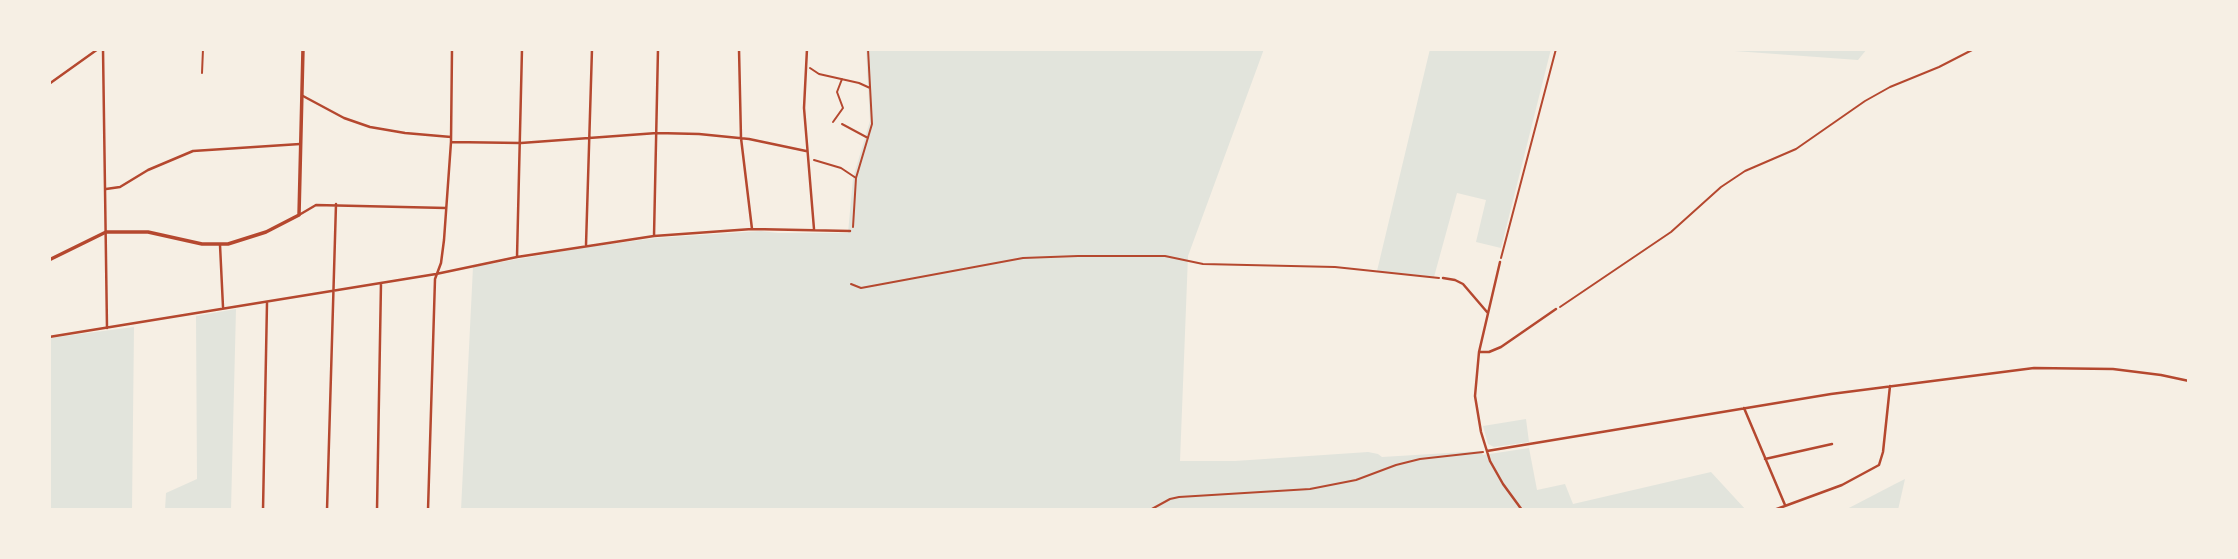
<!DOCTYPE html>
<style>
body{margin:0}
#map{position:relative;width:2238px;height:559px;overflow:hidden;background:#f6efe4;font-family:Signika,sans-serif}
canvas{display:block}
.frame{position:absolute;inset:0;border:51px solid #f6efe4;pointer-events:none}
</style>
<div id="map">
<canvas width="2238" height="559"></canvas>
<div class="frame"></div>
</div>
<script>
const g = document.querySelector('canvas').getContext('2d');
g.lineJoin = 'round';
function fill(path, color) { g.fillStyle = color; g.fill(path, 'evenodd'); }
const toPath = rows => new Path2D(rows.map(r => 'M' + r).join(''));
function strokePath(path, color, width, dash) { g.strokeStyle = color; g.lineWidth = width; g.lineCap = dash ? 'butt' : 'round'; g.setLineDash(dash || []); g.stroke(path); }
const green = toPath([
 [866,49,1264,49,1188,256,1180,461,1235,461,1368,452,1378,454,1382,457,1481,451,1483,455,1529,448,1537,490,1565,484,1573,504,1711,472,1746,510,461,510,473,267,587,247,657,238,761,231,778,233,848,233,853,178,870,121],
 [1430,49,1551,49,1501,248,1476,242,1486,200,1457,193,1434,277,1377,271],
 [1707,49,1867,49,1858,60],
 [236,309,231,510,165,510,166,493,197,479,196,316],
 [134,327,132,510,49,510,49,338],
 [1526,419,1529,442,1494,447,1488,444,1483,426],
 [1905,479,1898,510,1845,510,1897,483]
]);
const path = toPath([
 [810,68,819,74,859,83,870,88],
 [833,122,843,108,837,92,842,79],
 [842,124,868,138],
 [814,160,841,168,856,178],
 [853,227,856,178,872,124,868,49],
 [1501,258,1556,49],
 [851,284,861,288,1023,258,1078,256,1165,256,1203,264,1335,267,1439,278],
 [1560,307,1671,232,1721,187,1745,171,1796,149,1865,101,1890,87,1939,67,1974,49],
 [1150,510,1170,499,1179,497,1310,489,1356,480,1396,465,1420,459,1483,452]
]);
const service = toPath([
 [202,73,203,49]
]);
const minor = toPath([
 [103,49,107,328],
 [739,49,741,138,752,229],
 [807,49,804,108,814,229],
 [49,84,98,49],
 [303,96,344,118,370,127,405,133,451,137],
 [451,142,521,143,657,133,699,134,749,139,806,151],
 [106,189,120,187,148,170,193,151,300,144],
 [299,215,316,205,446,208],
 [654,236,658,49],
 [220,245,223,307],
 [586,245,592,49],
 [517,257,522,49],
 [1500,262,1479,352,1475,396,1481,432,1490,461,1503,484,1522,510],
 [1443,278,1455,280,1463,284,1487,312],
 [49,337,436,274,517,257,654,236,752,229,850,231],
 [1479,352,1489,352,1501,347,1556,309],
 [1744,408,1785,505],
 [1487,451,1831,394,2034,368,2113,369,2161,375,2189,381],
 [1765,459,1832,444],
 [263,510,267,303],
 [327,510,336,204],
 [377,510,381,283],
 [428,510,435,279,441,263,444,240,451,142,452,49],
 [1774,510,1842,485,1879,465,1883,452,1890,386]
]);
const tertiary = toPath([
 [49,260,106,232,148,232,202,244,228,244,266,232,299,215,303,49]
]);
fill(green, '#e2e4dc');
strokePath(path, '#b5482f', 2);
strokePath(service, '#b5482f', 2);
strokePath(minor, '#b5482f', 2.5);
strokePath(tertiary, '#b5482f', 3.5);
</script>
